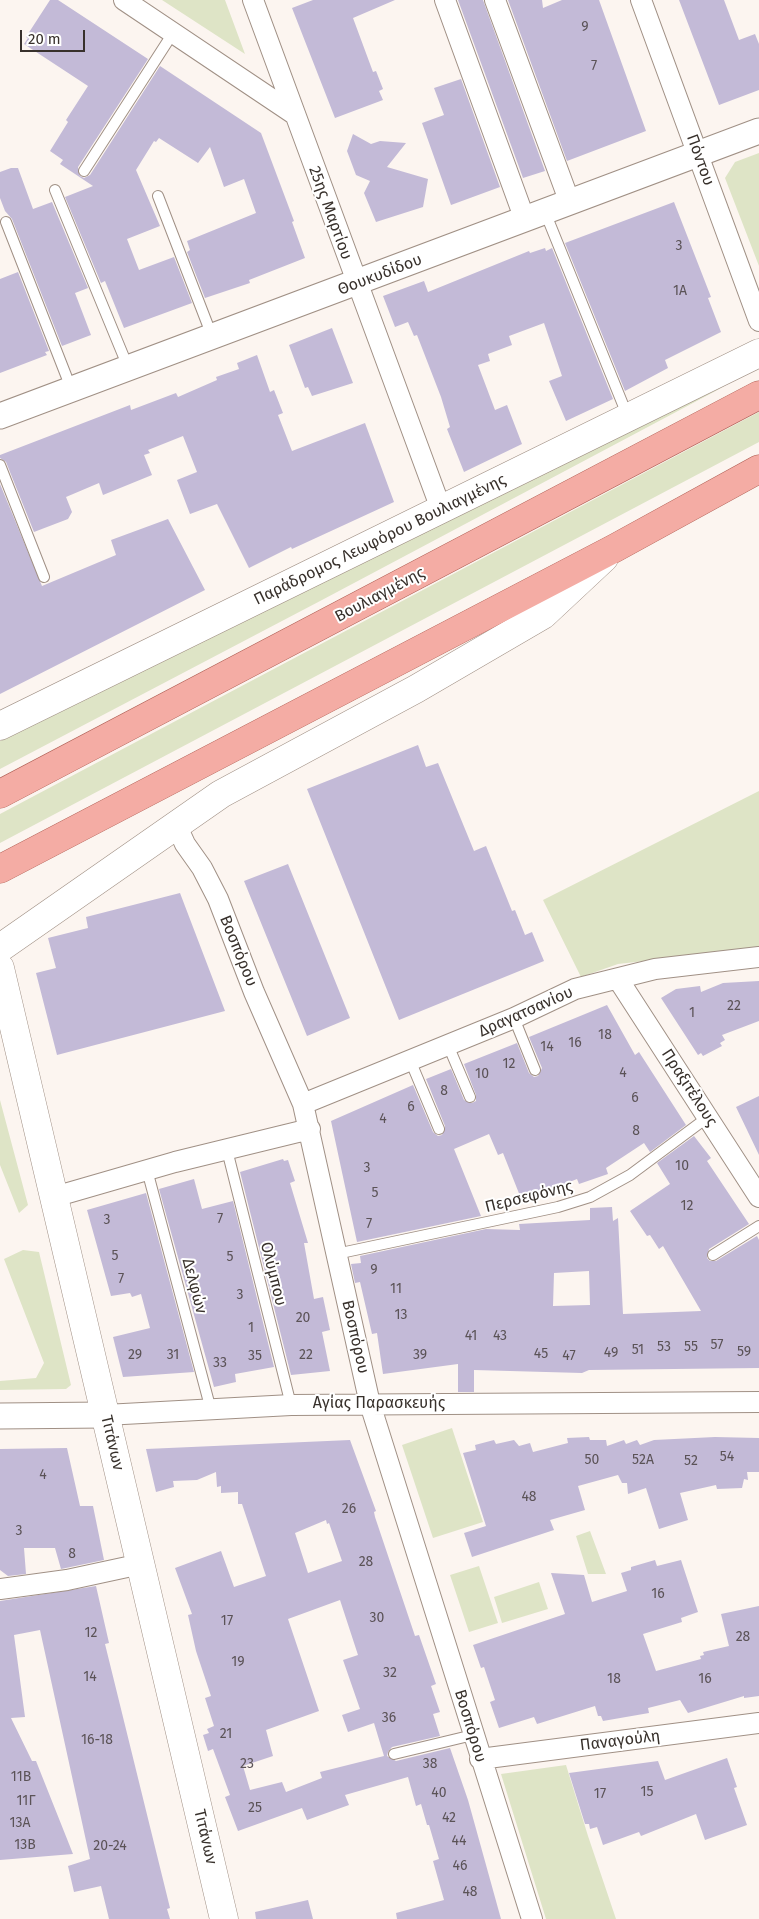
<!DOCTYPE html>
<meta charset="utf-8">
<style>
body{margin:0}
#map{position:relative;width:759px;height:1919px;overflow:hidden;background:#fcf5f0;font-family:"Fira Sans",sans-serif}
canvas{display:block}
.scale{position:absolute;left:20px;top:30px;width:65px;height:22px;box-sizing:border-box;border:2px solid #38312c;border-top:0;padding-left:6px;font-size:15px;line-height:18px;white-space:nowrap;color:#38312c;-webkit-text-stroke:4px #fff;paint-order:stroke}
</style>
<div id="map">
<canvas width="759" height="1919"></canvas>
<div class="scale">20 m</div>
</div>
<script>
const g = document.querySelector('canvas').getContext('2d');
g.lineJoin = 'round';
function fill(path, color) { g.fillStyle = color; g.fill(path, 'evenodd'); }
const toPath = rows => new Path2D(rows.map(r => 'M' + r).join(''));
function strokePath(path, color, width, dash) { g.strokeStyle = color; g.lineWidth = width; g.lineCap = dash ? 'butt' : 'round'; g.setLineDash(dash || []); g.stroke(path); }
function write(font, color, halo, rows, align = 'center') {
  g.font = font + ' "Fira Sans",sans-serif'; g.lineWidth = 4; g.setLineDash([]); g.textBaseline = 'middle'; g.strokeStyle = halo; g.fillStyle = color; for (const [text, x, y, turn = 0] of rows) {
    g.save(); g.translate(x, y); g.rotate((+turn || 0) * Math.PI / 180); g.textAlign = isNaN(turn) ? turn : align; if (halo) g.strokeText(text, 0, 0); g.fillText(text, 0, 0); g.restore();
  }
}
const green = toPath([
 [162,0,225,0,245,54],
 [759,153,759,266,725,178,735,162],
 [725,386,322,600,0,769,0,741,518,483],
 [759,412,759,442,0,843,0,814],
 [759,791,759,948,618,964,581,977,543,900],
 [0,1100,28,1205,19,1213,0,1165],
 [23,1250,39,1252,71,1385,66,1389,0,1390,0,1381,36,1378,44,1363,4,1259],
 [452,1428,483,1522,433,1538,402,1445],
 [590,1531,606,1574,588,1574,576,1536],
 [479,1566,498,1623,469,1632,450,1575],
 [539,1582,548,1609,502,1623,494,1597],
 [566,1765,588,1836,616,1919,546,1919,501,1774]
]);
const building = toPath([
 [50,0,58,0,148,59,78,167,80,176,84,178,90,175,160,66,261,133,294,221,292,222,305,258,249,280,250,283,205,298,187,252,190,250,187,241,256,213,244,179,224,187,210,147,198,163,159,138,156,142,154,141,136,170,160,226,127,239,139,270,174,257,192,303,124,328,105,281,101,283,65,197,93,186,60,164,63,160,50,151,68,122,66,120,88,86,24,44,28,38,26,37],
 [313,0,395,0,353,18,373,72,376,71,383,89,379,91,383,100,335,118,292,8],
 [458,0,483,0,545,171,523,178],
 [508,0,542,0,543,8,562,0,599,0,646,131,567,161],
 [679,0,724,0,739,40,755,34,759,44,759,90,719,105],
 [461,79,500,187,451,205,422,123,444,115,434,88],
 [353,134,371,144,380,141,406,143,387,167,428,179,423,207,376,222,364,193,370,181,356,175,347,151],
 [11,168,18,168,33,209,52,202,88,288,75,293,91,335,62,346,12,219,5,211,0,198,0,172],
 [674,202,711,297,708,298,721,332,665,360,668,368,625,391,565,243],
 [545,248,546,251,552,248,613,399,566,421,549,381,562,376,544,323,509,336,512,345,488,354,490,361,478,365,495,410,507,405,522,444,464,472,447,429,450,427,441,397,417,335,414,336,408,322,395,327,383,296,424,281,428,292,529,251,530,253],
 [18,272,49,351,45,352,47,355,0,373,0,279],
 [332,328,353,383,312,396,308,387,305,388,289,345],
 [257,355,270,392,274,390,283,413,278,415,292,451,365,423,394,502,292,549,291,547,249,568,217,504,190,514,177,480,197,472,183,436,148,450,150,453,144,455,152,475,103,495,99,483,66,497,72,512,68,519,34,532,6,462,0,458,0,455,130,405,131,410,176,393,178,397,217,380,216,377,239,369,237,363],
 [0,484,42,586,116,555,111,540,168,519,205,590,0,694],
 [418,745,426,767,438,763,474,851,486,846,512,911,515,910,525,935,532,932,544,961,399,1020,307,789],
 [288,864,350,1018,307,1036,244,881],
 [180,893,225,1011,57,1055,36,973,56,968,48,938,88,928,86,917],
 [759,981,759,1021,722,1035,725,1040,720,1043,722,1046,703,1056,701,1053,698,1055,661,998,676,989,700,986,701,992,723,983],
 [607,1005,635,1055,639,1052,686,1125,650,1152,644,1143,606,1168,608,1174,579,1184,577,1179,522,1201,503,1153,498,1155,489,1134,454,1149,481,1216,357,1242,331,1121,413,1085,433,1132,438,1136,442,1135,445,1126,426,1079,451,1069,464,1100,472,1103,476,1101,476,1095,464,1064,517,1043,529,1073,534,1077,538,1076,542,1068,529,1037],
 [759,1096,759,1155,736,1107],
 [694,1136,711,1158,707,1161,749,1224,709,1249,707,1258,710,1261,716,1261,757,1236,759,1240,759,1368,589,1370,582,1373,474,1370,474,1392,458,1392,458,1364,383,1374,377,1333,372,1334,360,1282,355,1283,351,1264,361,1263,360,1256,486,1229,520,1230,519,1224,590,1220,590,1208,612,1207,613,1221,618,1218,623,1314,701,1311,663,1246,659,1249,650,1235,647,1236,630,1211,670,1184,657,1163],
 [589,1271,590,1305,553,1306,554,1273],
 [283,1159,284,1161,288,1160,295,1181,290,1183,308,1243,304,1243,314,1299,323,1297,330,1330,322,1332,330,1371,291,1375,240,1172],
 [194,1179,202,1209,233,1201,274,1367,235,1374,236,1382,214,1387,159,1189],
 [146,1193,194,1372,123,1377,113,1337,150,1328,141,1294,132,1297,130,1293,111,1296,87,1210],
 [589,1437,590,1440,606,1440,607,1446,624,1440,626,1444,637,1440,640,1445,654,1440,715,1437,759,1438,759,1472,747,1472,748,1480,744,1479,742,1488,717,1489,716,1485,680,1493,688,1520,659,1529,646,1488,628,1494,627,1483,622,1483,618,1475,578,1486,585,1510,550,1520,554,1530,472,1557,464,1533,486,1526,463,1453,476,1450,475,1445,494,1440,496,1444,514,1440,519,1446,530,1443,533,1452,568,1443,567,1438],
 [350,1440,376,1511,374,1512,375,1517,415,1636,419,1635,436,1684,431,1686,440,1712,433,1714,440,1736,392,1747,388,1752,387,1756,396,1761,450,1748,468,1800,501,1919,397,1919,396,1913,444,1900,433,1861,439,1859,429,1825,427,1825,421,1804,416,1806,408,1777,345,1795,349,1805,307,1820,302,1808,238,1831,225,1797,230,1795,213,1749,208,1751,203,1735,209,1733,207,1729,214,1726,205,1698,211,1696,196,1651,188,1615,192,1614,175,1568,221,1551,234,1587,266,1576,242,1504,238,1504,238,1492,221,1493,221,1486,217,1487,216,1472,197,1480,173,1481,174,1487,156,1492,146,1449],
 [326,1520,327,1524,329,1523,342,1561,308,1573,295,1533],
 [340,1600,358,1655,343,1660,360,1709,342,1715,348,1732,374,1723,384,1756,320,1772,322,1778,286,1792,282,1782,250,1790,243,1766,273,1756,266,1730,319,1711,288,1619],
 [67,1448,80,1506,93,1506,104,1560,61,1569,55,1548,24,1548,26,1574,8,1576,0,1570,0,1449],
 [655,1560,657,1566,681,1560,698,1612,681,1618,682,1622,643,1634,656,1671,701,1659,700,1656,704,1655,703,1652,729,1646,721,1614,759,1606,759,1696,744,1698,744,1696,688,1713,680,1700,648,1708,649,1713,603,1721,601,1716,598,1716,595,1706,537,1724,534,1717,499,1728,490,1702,495,1700,484,1667,481,1668,473,1645,565,1614,551,1573,584,1575,592,1602,627,1591,621,1573,631,1570,631,1567],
 [96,1586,109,1643,105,1644,170,1908,167,1909,170,1919,109,1919,101,1886,74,1892,68,1866,90,1859,40,1630,14,1635,25,1717,11,1718,32,1761,36,1761,73,1854,0,1860,0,1601],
 [727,1758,737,1787,734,1788,747,1825,705,1840,696,1814,641,1836,639,1832,603,1845,597,1827,590,1829,589,1824,585,1824,569,1773,658,1761,665,1780],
 [308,1900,313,1919,256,1919,255,1912]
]);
const service = toPath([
 [84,171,173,33],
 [55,190,128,367],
 [158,196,212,336],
 [545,212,628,417],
 [6,222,71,388],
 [0,465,44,577],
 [514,1018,535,1070],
 [448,1045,470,1097],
 [410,1060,439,1129],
 [227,1150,291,1405],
 [147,1170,211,1410],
 [336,1254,558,1207,590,1197,630,1175,708,1117],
 [713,1255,759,1226],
 [394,1754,473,1735]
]);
const minor = toPath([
 [124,0,294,114],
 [253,0,441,509],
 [445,0,525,220],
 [495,0,570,203],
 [641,0,759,321],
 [180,822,180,833,185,844,202,868,218,899,254,992,303,1104,370,1404,532,1919],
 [618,979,759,1197],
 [303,1104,514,1018,575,989,655,969,759,957],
 [54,1197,175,1162,310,1129],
 [105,1415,291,1405,759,1402],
 [0,1589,67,1580,141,1564],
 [480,1759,759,1723]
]);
const tertiary = toPath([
 [0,416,759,131],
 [0,1416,105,1415]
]);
const secondary = toPath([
 [0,726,759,353],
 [0,948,221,794,416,689,543,615,604,558],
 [0,968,224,1919]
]);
const primary = toPath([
 [0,794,759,395],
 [0,869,615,548,759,469]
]);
const numberNames = [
 ["9",585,27],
 ["7",594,66],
 ["3",679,246],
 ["1Α",680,291],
 ["22",734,1006],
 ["1",692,1013],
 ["18",605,1035],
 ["16",575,1043],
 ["14",547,1047],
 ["12",509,1064],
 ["4",623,1073],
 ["10",482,1074],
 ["8",444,1091],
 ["6",635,1098],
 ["6",411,1107],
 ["4",383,1119],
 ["8",636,1131],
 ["10",682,1166],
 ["3",367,1168],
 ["5",375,1193],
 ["12",687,1206],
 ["7",220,1219],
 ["3",107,1220],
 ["7",369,1224],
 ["5",115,1256],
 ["5",230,1257],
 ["9",374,1270],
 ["7",121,1279],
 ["11",396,1289],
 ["3",240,1295],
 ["13",401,1315],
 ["20",303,1318],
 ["1",251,1328],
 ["41",471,1336],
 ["43",500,1336],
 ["57",717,1345],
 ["53",664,1347],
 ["55",691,1347],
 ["51",638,1350],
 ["59",744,1352],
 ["49",611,1353],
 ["45",541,1354],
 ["29",135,1355],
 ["31",173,1355],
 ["22",306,1355],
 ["39",420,1355],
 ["35",255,1356],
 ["47",569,1356],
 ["33",220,1363],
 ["54",727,1457],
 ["50",592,1460],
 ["52Α",643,1460],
 ["52",691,1461],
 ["4",43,1475],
 ["48",529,1497],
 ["26",349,1509],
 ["3",19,1531],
 ["8",72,1554],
 ["28",366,1562],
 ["16",658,1594],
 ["30",377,1618],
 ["17",227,1621],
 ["12",91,1633],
 ["28",743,1637],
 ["19",238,1662],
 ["32",390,1673],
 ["14",90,1677],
 ["18",614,1679],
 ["16",705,1679],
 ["36",389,1718],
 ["21",226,1734],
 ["16-18",97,1740],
 ["23",247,1764],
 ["38",430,1764],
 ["11Β",21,1777],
 ["15",647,1792],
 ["40",439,1793],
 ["17",600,1794],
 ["11Γ",26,1801],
 ["25",255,1808],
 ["42",449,1818],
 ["13Α",20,1823],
 ["44",459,1841],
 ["13Β",25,1845],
 ["20-24",110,1846],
 ["46",460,1866],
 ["48",470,1892]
];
const streetNames = [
 ["Πόντου",700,160,70],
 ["25ης Μαρτίου",330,213,70],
 ["Θουκυδίδου",380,275,-21],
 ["Παράδρομος Λεωφόρου Βουλιαγμένης",380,540,-26],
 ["Βουλιαγμένης",380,595,-28],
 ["Βοσπόρου",238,951,68],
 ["Δραγατσανίου",526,1012,-24],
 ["Πραξιτέλους",689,1088,57],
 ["Περσεφόνης",529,1197,-14],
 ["Ολύμπου",273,1274,76],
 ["Δελφών",194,1286,75],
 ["Βοσπόρου",355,1337,77],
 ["Αγίας Παρασκευής",379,1404],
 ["Τιτάνων",112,1443,77],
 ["Βοσπόρου",470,1726,73],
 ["Παναγούλη",620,1741,-7],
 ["Τιτάνων",205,1837,77]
];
fill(green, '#dee4c6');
fill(building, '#c3bad7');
strokePath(service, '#a09085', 12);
strokePath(minor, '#a09085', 22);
strokePath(tertiary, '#a09085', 27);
strokePath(secondary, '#a09085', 29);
strokePath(primary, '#ad5d52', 29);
strokePath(service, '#fff', 10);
strokePath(minor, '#fff', 20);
strokePath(tertiary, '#fff', 25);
strokePath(secondary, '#fff', 28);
strokePath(primary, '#f4aca4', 28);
write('14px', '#5b5357', null, numberNames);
write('16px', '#38312c', '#fff', streetNames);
</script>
